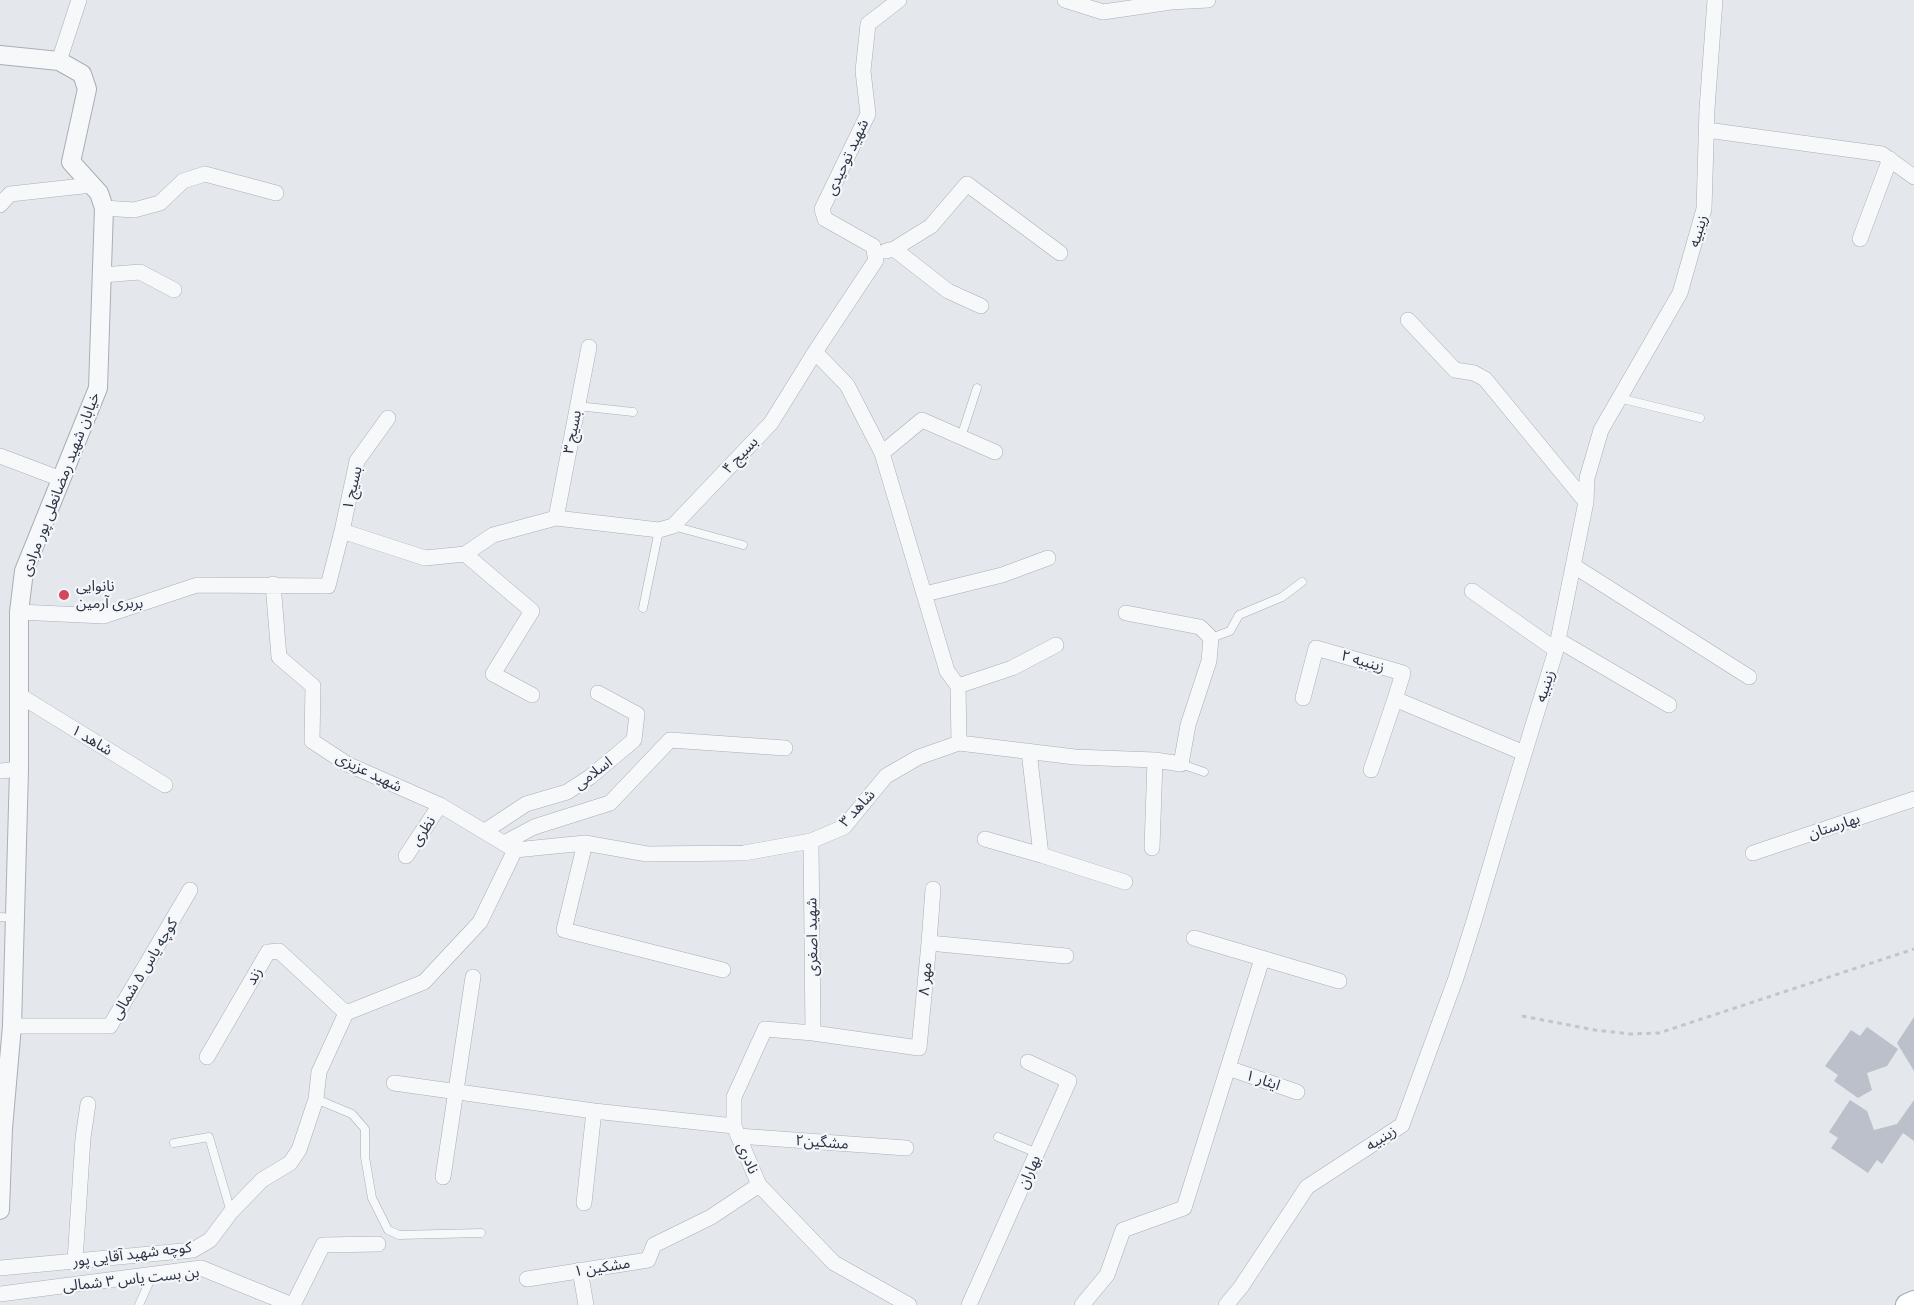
<!DOCTYPE html>
<meta charset="utf-8">
<style>
body{margin:0}
canvas{display:block;background:#e4e7ec}
</style>
<canvas width="1914" height="1305"></canvas>
<script>
const g = document.querySelector('canvas').getContext('2d');
g.lineJoin = 'round';
function fill(path, color) { g.fillStyle = color; g.fill(path, 'evenodd'); }
const toPath = rows => new Path2D(rows.map(r => 'M' + r).join(''));
function strokePath(path, color, width, dash) { g.strokeStyle = color; g.lineWidth = width; g.lineCap = dash ? 'butt' : 'round'; g.setLineDash(dash || []); g.stroke(path); }
function write(font, color, halo, rows, align = 'center') {
  g.font = font + ' Ubuntu,"Noto Sans Arabic",sans-serif'; g.lineWidth = 4.5; g.setLineDash([]); g.textBaseline = 'middle'; g.strokeStyle = halo; g.fillStyle = color; for (const [text, x, y, turn = 0] of rows) {
    g.save(); g.translate(x, y); g.rotate((+turn || 0) * Math.PI / 180); g.textAlign = isNaN(turn) ? turn : align; if (halo) g.strokeText(text, 0, 0); g.fillText(text, 0, 0); g.restore();
  }
}
const building = toPath([
 [1914,1017,1914,1071,1897,1043],
 [1867,1027,1898,1049,1887,1066,1867,1073,1872,1090,1858,1098,1834,1081,1838,1075,1825,1066,1851,1030,1860,1036],
 [1850,1100,1867,1111,1874,1130,1897,1124,1914,1100,1914,1141,1903,1133,1882,1164,1877,1160,1868,1173,1831,1148,1838,1138,1829,1132]
]);
const path = toPath([
 [1522,1016,1595,1030,1630,1034,1659,1033,1914,949]
]);
const service = toPath([
 [1619,398,1700,418],
 [577,406,633,412],
 [961,437,977,388],
 [673,526,743,545],
 [643,608,659,530],
 [1211,638,1230,631,1239,615,1282,597,1302,582],
 [1181,764,1204,772],
 [0,917,14,918],
 [316,1099,352,1114,365,1129,365,1157,372,1198,388,1230,399,1235,481,1233],
 [998,1137,1037,1153],
 [174,1143,209,1137,231,1212],
 [139,1305,153,1274]
]);
const minor = toPath([
 [1065,0,1103,12,1171,2,1208,0],
 [59,61,79,0],
 [1707,130,1882,154,1914,177],
 [0,205,10,194,92,185],
 [104,208,134,210,160,203,183,181,205,174,276,193],
 [1860,239,1890,159],
 [894,249,931,226,967,184,1060,253],
 [886,251,894,249,948,291,981,306],
 [102,275,140,272,174,290],
 [1408,320,1455,370,1474,373,1485,379,1586,502],
 [815,352,876,260,873,246,825,219,822,209,868,114,863,71,868,24,899,0],
 [882,453,922,420,995,452],
 [0,456,61,479],
 [556,518,589,347],
 [342,531,357,461,388,418],
 [465,554,532,611,493,674,532,695],
 [1574,566,1749,677],
 [273,584,279,657,313,686,312,741,347,764,440,805,515,850],
 [1472,591,1556,650],
 [925,594,1002,575,1048,558],
 [19,612,104,616,197,585,328,586,342,531,425,558,465,554,493,535,556,518,659,530,673,526,771,423,815,352,847,385,882,453,947,671,958,686,959,743],
 [1558,640,1669,705],
 [958,686,1012,668,1056,645],
 [19,695,165,785],
 [1303,698,1316,648,1403,673,1395,699,1524,753],
 [1029,751,1041,855,1125,882],
 [1371,770,1395,699],
 [0,771,19,769],
 [485,831,526,804,567,792,590,777,634,740,637,714,598,693],
 [985,839,1041,855],
 [811,841,813,1033],
 [504,843,534,827,610,803,670,740,785,748],
 [585,843,564,930,723,970],
 [1152,848,1155,760],
 [515,850,585,843,647,854,744,853,811,841,844,827,886,776,919,757,959,743,1075,757,1155,760,1181,764,1188,725,1209,661,1211,638,1200,627,1126,613],
 [1753,853,1914,799],
 [406,856,440,805],
 [1194,938,1339,981],
 [929,943,933,889],
 [12,1026,110,1026,190,890],
 [207,1057,268,952,279,951,346,1013],
 [1228,1068,1297,1092],
 [394,1083,594,1111,734,1126],
 [738,1136,906,1148],
 [443,1177,473,977],
 [584,1203,594,1111],
 [75,1261,83,1138,88,1104],
 [0,1268,193,1250,210,1240,231,1212,262,1180,290,1163,299,1150,316,1099,319,1072,346,1013,424,982,480,922,515,850],
 [580,1270,586,1305],
 [527,1279,648,1260,654,1245,711,1217,759,1185],
 [0,1294,201,1268,292,1305],
 [293,1305,323,1245,378,1244],
 [909,1305,834,1263,759,1185,734,1126,734,1097,765,1029,813,1033,919,1048,929,943,1066,956],
 [969,1305,1069,1081,1028,1062],
 [1082,1305,1107,1275,1123,1230,1184,1208,1262,959],
 [1226,1305,1241,1287,1307,1187,1402,1125,1456,978,1474,921,1506,813,1556,650,1586,502,1587,478,1601,430,1680,293,1704,209,1707,109,1715,0]
]);
const tertiary = toPath([
 [0,55,59,61,82,74,87,89,71,162,99,193,104,208,98,388,24,571,19,612,19,769,12,1026,3,1128,0,1210]
]);
const primary = toPath([
 [1907,1305,1914,1302]
]);
const markers = [
 [64,595,6,"#d1495b"]
];
const streetNames = [
 ["شهید توحیدی",847,157,-65],
 ["زینبیه",1698,231,-74],
 ["بسیج ۳",572,432,-79],
 ["بسیج ۴",740,455,-47],
 ["خیابان شهید رمضانعلی پور مرادی",60,484,-69],
 ["بسیج ۱",352,488,-77],
 ["زینبیه ۲",1363,661,16],
 ["زینبیه",1545,686,-72],
 ["شاهد ۱",92,740,31],
 ["شهید عزیزی",369,772,26],
 ["اسلامی",593,773,-37],
 ["شاهد ۳",857,808,-47],
 ["بهارستان",1834,826,-18],
 ["نظری",423,831,-56],
 ["شهید اصغری",812,937,-91],
 ["کوچه یاس ۵ شمالی",144,969,-59],
 ["زند",254,976,-60],
 ["مهر ۸",925,979,-85],
 ["ایثار ۱",1263,1080,19],
 ["زینبیه",1381,1138,-33],
 ["مشگین۲",822,1142,4],
 ["نادری",748,1158,67],
 ["بهاران",1029,1172,-66],
 ["کوچه شهید آقایی پور",132,1254,-7],
 ["مشکین ۱",602,1267,-9],
 ["بن بست یاس ۳ شمالی",131,1279,-6]
];
const poiNames = [
 ["نانوایی",76,586],
 ["بربری آرمین",76,603]
];
fill(building, '#bbc0ca');
strokePath(service, '#a9aeb7', 9);
strokePath(minor, '#a9aeb7', 16);
strokePath(tertiary, '#a9aeb7', 20);
strokePath(primary, '#a3abb8', 24);
strokePath(path, '#c2c5cb', 3, [4.5, 4.5]);
strokePath(service, '#f7f8fa', 8);
strokePath(minor, '#f7f8fa', 15);
strokePath(tertiary, '#f7f8fa', 18);
strokePath(primary, '#fff', 22);
for (const [x, y, r, color] of markers) { const dot = new Path2D(); dot.arc(x, y, r, 0, 2 * Math.PI); g.fillStyle = color; g.fill(dot); strokePath(dot, '#f4f6f9', 2); }
write('15px', '#2b3445', '#f4f6f9', streetNames);
write('15px', '#2b3445', '#f4f6f9', poiNames, 'left');
</script>
